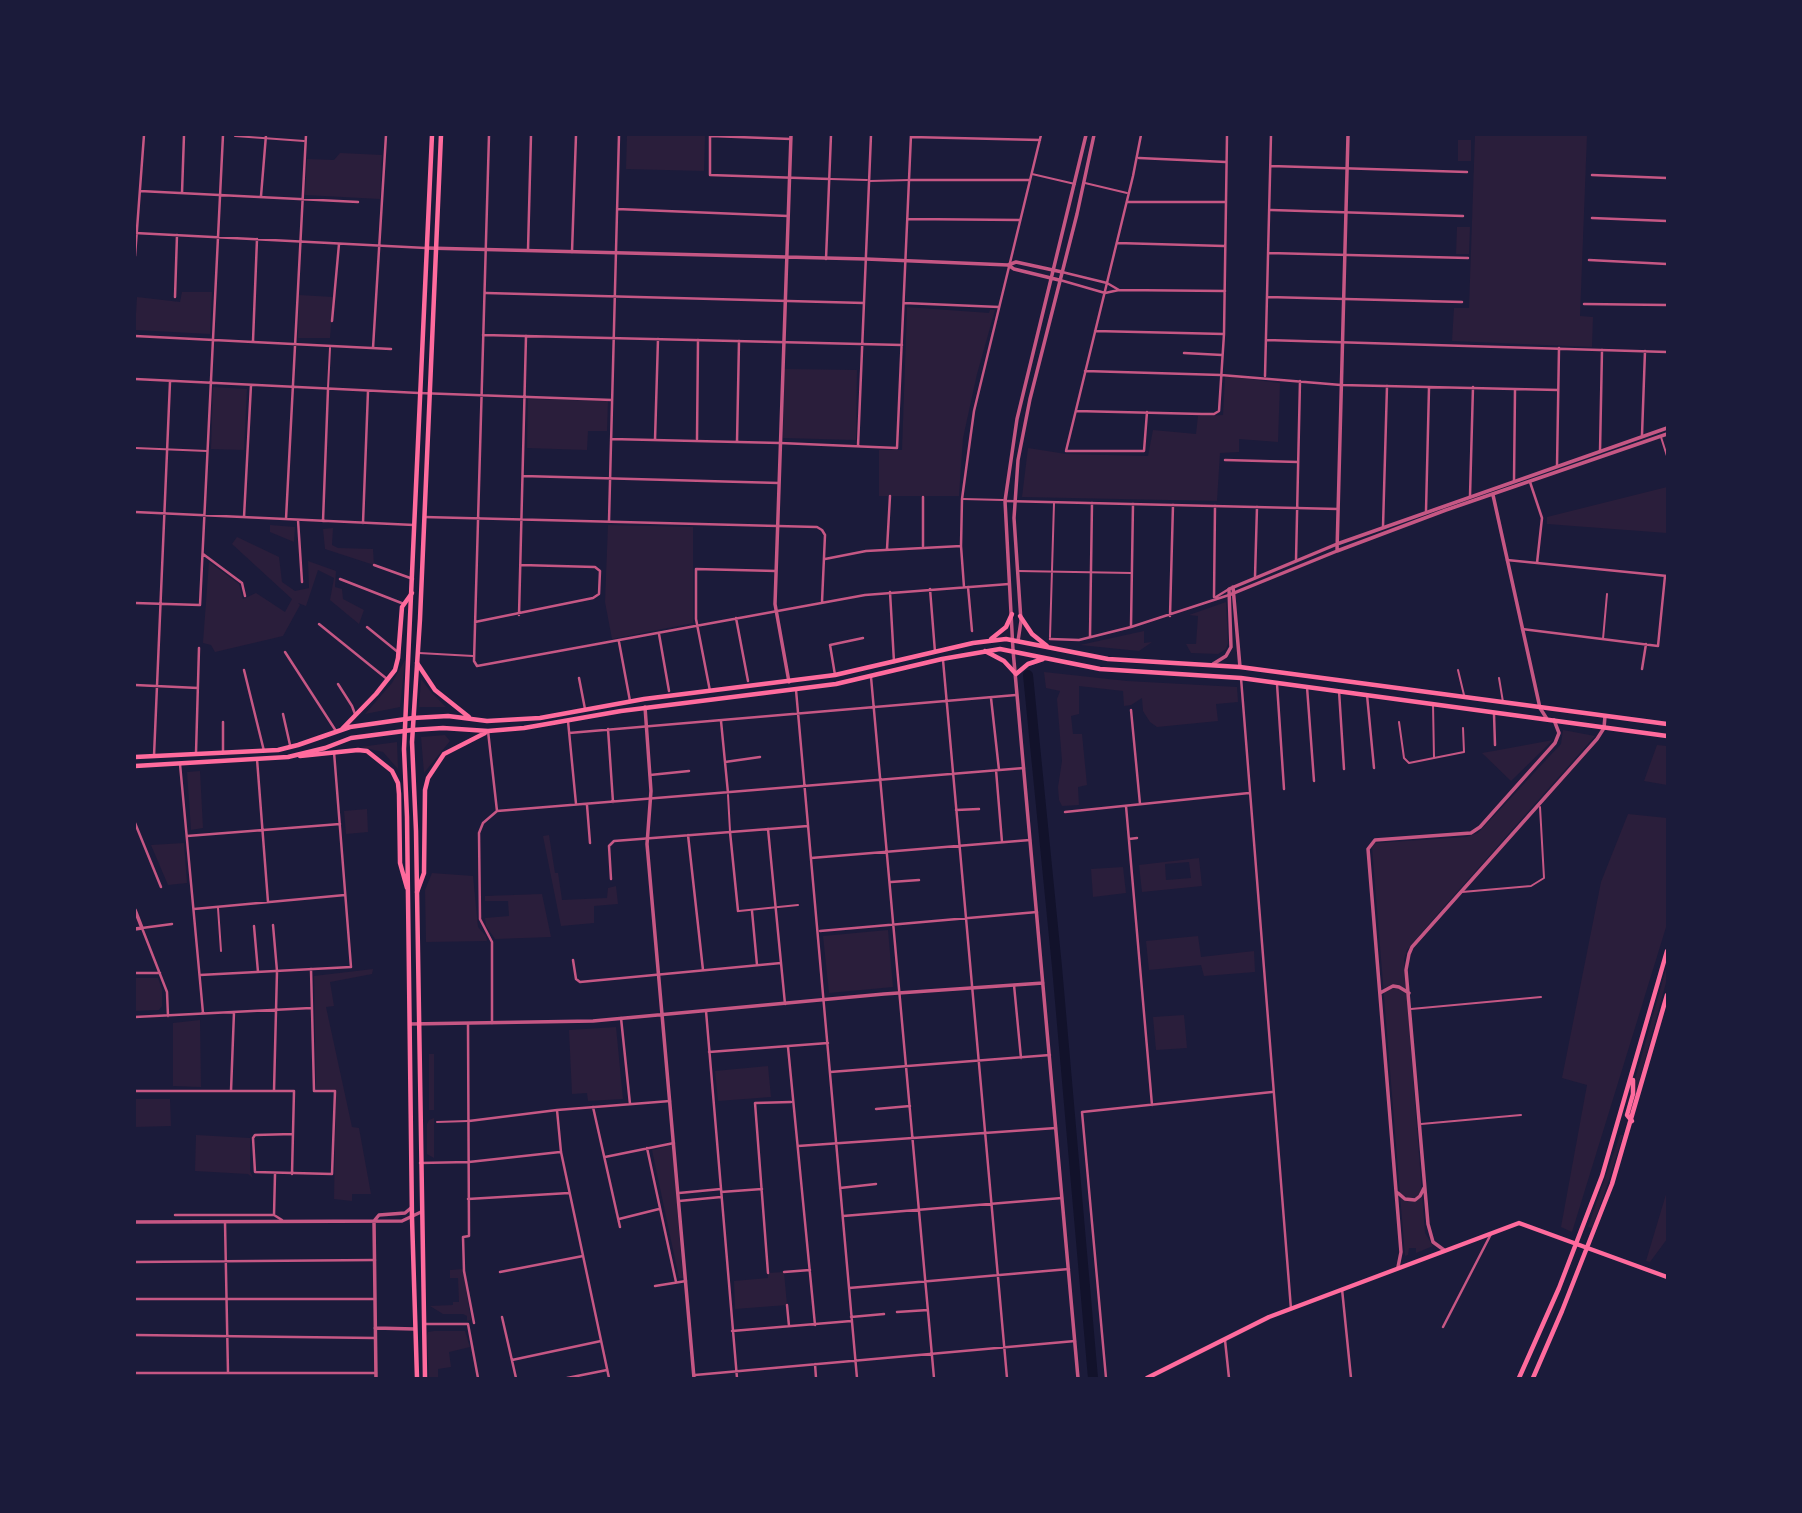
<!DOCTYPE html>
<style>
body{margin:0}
#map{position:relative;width:1802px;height:1513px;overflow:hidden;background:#1b1b3a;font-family:Helvetica,sans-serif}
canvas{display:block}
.frame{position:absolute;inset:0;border:136px solid #1b1b3a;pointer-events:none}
</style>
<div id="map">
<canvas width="1802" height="1513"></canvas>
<div class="frame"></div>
</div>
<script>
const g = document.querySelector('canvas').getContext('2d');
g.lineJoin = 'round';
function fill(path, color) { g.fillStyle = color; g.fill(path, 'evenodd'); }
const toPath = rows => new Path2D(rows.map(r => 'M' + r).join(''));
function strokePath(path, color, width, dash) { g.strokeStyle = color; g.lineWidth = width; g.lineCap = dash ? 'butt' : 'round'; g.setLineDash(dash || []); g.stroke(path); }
const green = toPath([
 [627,135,705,135,704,171,626,169],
 [1475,135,1587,135,1580,316,1593,317,1592,347,1452,341,1454,308,1469,308],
 [1458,140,1471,140,1471,161,1458,161],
 [340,153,382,155,380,199,305,195,307,159,334,160],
 [1457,227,1470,227,1469,254,1456,254],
 [182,292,212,292,210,334,135,330,137,297,180,302],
 [299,295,333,297,330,338,298,338],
 [907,307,989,313,990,310,995,310,977,374,963,438,959,496,879,496,879,450,902,450],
 [784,369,857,370,856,440,783,438],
 [1225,376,1280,383,1278,442,1239,439,1239,452,1220,453,1217,501,1022,497,1028,448,1066,454,1148,456,1153,430,1196,434,1198,416,1223,415],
 [213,387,247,389,244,450,211,449],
 [528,399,608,401,607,431,588,431,587,450,527,448],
 [1667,487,1667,533,1547,524,1547,517],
 [270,525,295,527,294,542,270,532],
 [608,525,693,527,693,623,612,639,605,602],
 [333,528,332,545,338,548,373,549,374,565,325,549,323,529],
 [237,537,279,557,282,582,295,591,309,588,308,561,336,571,335,587,342,589,343,599,364,610,359,624,330,600,334,578,318,570,306,606,298,603,300,605,283,636,215,652,211,645,203,643,209,562,239,584,243,599,256,593,285,612,292,599,232,544],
 [1226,602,1228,643,1226,649,1218,654,1191,653,1186,644,1196,644,1198,616,1189,615],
 [1144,631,1144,643,1152,642,1139,651,1080,645],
 [405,660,400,707,365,714,392,683],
 [1044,672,1127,681,1237,687,1238,702,1216,704,1218,721,1157,727,1150,722,1143,711,1142,698,1131,705,1124,706,1123,691,1079,686,1079,714,1071,716,1073,734,1082,734,1087,785,1078,787,1079,805,1062,806,1059,800,1058,787,1062,761,1057,699,1060,691,1046,688],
 [421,679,431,692,446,707,419,707],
 [1563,730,1595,736,1442,909,1407,950,1404,959,1425,1233,1433,1246,1416,1253,1416,1248,1409,1248,1408,1255,1405,1256,1372,847,1375,843,1466,837,1478,833,1561,744],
 [445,735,450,741,424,773,421,737],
 [1553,740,1511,781,1482,753,1499,750],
 [397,742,398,769,383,752,360,747],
 [1657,745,1667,746,1667,785,1644,781],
 [200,771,203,828,191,830,187,772],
 [367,809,368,832,346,834,344,811],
 [1628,814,1667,818,1667,924,1572,1232,1561,1227,1587,1085,1562,1078,1601,882],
 [549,835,555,873,558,873,562,900,607,898,608,888,616,886,618,904,594,906,594,923,561,926,543,836],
 [184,843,187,883,168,885,151,845],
 [1199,858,1202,886,1142,892,1139,865],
 [1189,862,1191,878,1166,880,1165,864],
 [1123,867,1126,893,1093,897,1091,869],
 [432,873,473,876,478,927,486,936,487,941,426,942,425,890],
 [542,894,551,937,495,939,486,926,485,918,509,916,508,901,485,901,485,896],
 [888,930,893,987,829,993,823,936],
 [1198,936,1201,957,1254,951,1255,972,1204,976,1201,965,1149,970,1146,941],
 [1667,965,1667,979,1630,1115,1634,1083],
 [373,969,372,974,330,982,334,1006,326,1007,352,1127,359,1128,371,1194,352,1194,352,1201,334,1199,336,1090,316,1089,314,976],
 [135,978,158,978,162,989,162,1006,159,1010,135,1011],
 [1184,1015,1187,1048,1156,1050,1153,1017],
 [200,1020,201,1087,173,1086,173,1023],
 [616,1027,623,1099,588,1101,587,1093,572,1094,569,1030],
 [429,1054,434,1054,434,1110,429,1110],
 [768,1066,771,1097,718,1101,715,1071],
 [135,1099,170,1099,171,1126,135,1127],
 [434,1118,434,1158,427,1154,427,1124,429,1120],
 [196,1135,250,1138,250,1171,253,1178,248,1174,195,1171],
 [1620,1135,1623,1135,1609,1180,1592,1228,1588,1227],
 [672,1145,683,1278,679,1278,652,1150],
 [1667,1191,1667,1239,1650,1262,1646,1261],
 [463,1269,471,1320,467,1321,467,1316,463,1314,443,1314,430,1306,453,1305,453,1302,459,1302,458,1278,450,1278,450,1270],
 [784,1272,787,1305,735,1309,734,1281,768,1278,768,1273],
 [434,1331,465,1331,470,1347,449,1352,451,1367,438,1369,438,1378,429,1378,427,1336,428,1332]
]);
const river = toPath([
 [1028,675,1057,967,1093,1378]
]);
const service = toPath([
 [206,135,216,135],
 [235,136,304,141],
 [328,388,330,348],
 [1661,437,1667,456],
 [135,448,207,451],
 [963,499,1003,500],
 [1018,571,1131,573],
 [1050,637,1054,503],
 [1603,639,1607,594],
 [419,653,473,656],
 [1458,670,1464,695],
 [1499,678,1503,702],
 [1433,704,1434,758],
 [1399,722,1404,758,1409,763,1464,752,1463,728],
 [728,795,730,831],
 [1462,892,1531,886,1544,878,1540,807],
 [218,908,221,951],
 [739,911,798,905],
 [1411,1009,1541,997],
 [437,1122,468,1121],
 [1421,1124,1521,1115]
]);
const pedestrian = toPath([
 [1032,174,1075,184],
 [831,179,867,180],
 [870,181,910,180],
 [1085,183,1127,193]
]);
const minor = toPath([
 [489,135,474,661,477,666,865,595,1009,584],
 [710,135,710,175,830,179],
 [1141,135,1133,176,1066,451,1144,451,1147,412],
 [711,136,791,139],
 [911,137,1040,140],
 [1139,158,1226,162],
 [1271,166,1467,172],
 [1592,175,1667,178],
 [911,180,1030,180],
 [140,191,358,202],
 [182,193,184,135],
 [261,196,266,135],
 [1128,202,1226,202],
 [617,209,788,216],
 [1271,210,1463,216],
 [1592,218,1667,221],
 [908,219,1020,220],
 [135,233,426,248],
 [1117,243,1224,246],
 [528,250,531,135],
 [572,252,576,135],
 [1269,253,1468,258],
 [135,256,144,135],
 [826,259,831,135],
 [1589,260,1667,264],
 [1062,272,1107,283,1119,290],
 [1060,280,1105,293,1119,290,1225,291],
 [486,293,864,303],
 [175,297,177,235],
 [1268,297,1462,302],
 [904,303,999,307],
 [1584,304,1667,305],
 [332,321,339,244],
 [1095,331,1224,334],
 [483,335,902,345],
 [135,336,391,349],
 [1266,340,1667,352],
 [253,341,257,239],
 [373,348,386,135],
 [1184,353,1222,355],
 [1085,371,1221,375,1341,385,1558,390],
 [1265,376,1271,135],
 [135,379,419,393,612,400],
 [1076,411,1202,414,1214,414,1219,411,1224,334,1227,135],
 [1642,435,1645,351],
 [611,439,780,443,897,448,911,135],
 [697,439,698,340],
 [655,440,658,339],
 [737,442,739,341],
 [858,446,871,135],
 [1600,452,1602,350],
 [1225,460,1298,462],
 [1557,466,1559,348],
 [523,476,779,483],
 [1514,481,1515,390],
 [1530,482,1542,518,1537,563],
 [1470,496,1473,387],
 [1005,501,1338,509],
 [1426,511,1429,388],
 [135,512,414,525],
 [244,517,251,385],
 [424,517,817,527,822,530,825,535,822,602],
 [286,519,306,135],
 [298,520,302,582],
 [323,521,328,389],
 [609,521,619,135],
 [363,523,368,391],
 [1383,527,1387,386],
 [923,546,923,497],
 [887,549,890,496],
 [203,554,242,583,245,596],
 [825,559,866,551,961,546],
 [1296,560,1300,381],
 [1507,560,1667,576],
 [374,565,413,579],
 [1255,577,1257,507],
 [340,579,404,604],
 [964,587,961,546,962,499,974,411,1041,135],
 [968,587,972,631],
 [930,589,935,652],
 [890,592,894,662],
 [1214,597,1215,506],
 [1216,597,1229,589],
 [135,603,200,605,223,135],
 [519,615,526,336],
 [1170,616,1173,505],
 [736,618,748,681],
 [475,622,593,598,599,594,600,571,595,567,521,565],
 [319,624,387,679],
 [1131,626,1133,504],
 [367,627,399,653],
 [1522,629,1658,646,1665,576],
 [659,634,669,691],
 [1090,636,1092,503],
 [1050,639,1079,640,1131,627,1229,595],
 [619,642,630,701],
 [285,652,336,731],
 [943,660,1007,1378],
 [1642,669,1646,644],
 [244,670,264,751],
 [835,675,830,645,863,638],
 [871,677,934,1378],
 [579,678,585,709],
 [1241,678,1291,1309],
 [338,684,352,706,355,714],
 [1277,684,1284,789],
 [135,685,198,688],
 [1307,687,1314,781],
 [796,690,857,1378],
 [710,691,696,619,696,569,776,571],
 [1339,691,1344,769],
 [1367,695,1374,768],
 [991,698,999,770],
 [1131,710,1140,804],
 [283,714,290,745],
 [1494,714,1495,745],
 [568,721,576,804],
 [721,721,728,793],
 [608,729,613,802],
 [488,731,497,811],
 [569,733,1016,695],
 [196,753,199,648],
 [223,753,223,722],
 [154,756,170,382],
 [257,759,268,902],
 [725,762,760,757],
 [180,764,203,1013],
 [996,770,1002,842],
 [650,775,689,771],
 [587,805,590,843],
 [1126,806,1152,1105],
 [956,810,979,809],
 [497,811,1024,768],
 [1065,812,1249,793],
 [135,823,161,887],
 [768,829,785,1004],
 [730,832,738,911],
 [688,835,703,970],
 [187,836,340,824],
 [1129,839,1137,838],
 [811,858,1030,840],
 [611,879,609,846,614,841,808,826],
 [891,882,919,880],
 [194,909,345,895],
 [752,911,757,965],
 [273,925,277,971,274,1091],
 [254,926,258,972],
 [820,931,1037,912],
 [573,960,576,979,580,982,781,963],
 [135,973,160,973],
 [200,975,351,967,334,752],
 [1014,985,1021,1058],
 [706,1011,737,1378],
 [168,1016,167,992,142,928,172,924],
 [135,1017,311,1008],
 [621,1018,630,1104],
 [492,1023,492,942,480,919,479,833,483,823,497,811],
 [468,1024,469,1236,463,1237,464,1271,474,1323],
 [788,1047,815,1325],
 [709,1052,828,1043],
 [830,1072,1050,1055],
 [135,1091,294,1091,292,1174],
 [231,1091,234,1012],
 [593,1107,620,1227],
 [876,1109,910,1106],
 [557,1110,561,1152,609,1378],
 [469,1121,557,1110,670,1101],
 [293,1134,255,1135,253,1138,255,1172,332,1174,335,1091,314,1091,311,969],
 [798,1146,1056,1128],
 [647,1148,676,1282],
 [605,1157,674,1143],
 [420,1163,469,1162,560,1152],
 [840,1188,876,1184],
 [721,1192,762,1189],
 [679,1193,721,1189],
 [468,1199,569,1193],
 [679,1201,721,1197],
 [175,1215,274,1215,282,1220],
 [274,1215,275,1174],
 [843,1216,1062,1198],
 [619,1219,659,1209],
 [225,1222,228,1373],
 [135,1262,375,1260],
 [500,1272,583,1256],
 [784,1272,810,1270],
 [768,1273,755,1103,791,1102],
 [655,1286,686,1281],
 [849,1288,1069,1269],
 [1342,1289,1351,1378],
 [135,1299,375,1299],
 [787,1305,789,1326],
 [897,1312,928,1310],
 [502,1317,516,1378],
 [851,1317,884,1314],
 [424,1324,468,1324,478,1378],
 [1443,1327,1491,1234],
 [732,1331,851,1321],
 [135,1335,375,1338],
 [1225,1340,1229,1378],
 [512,1360,601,1341],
 [815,1364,816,1378],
 [135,1373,376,1373],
 [695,1375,1075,1341],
 [567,1378,607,1370],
 [1106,1378,1082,1112,1272,1092]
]);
const tertiary = toPath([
 [426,248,866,259,1008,265,1016,262,1062,272],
 [1008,265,1014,269,1059,280],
 [1493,495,1540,708,1547,719],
 [1337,551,1348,135],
 [1233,587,1240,667],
 [1229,595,1337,551,1446,510,1667,434],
 [1018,641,1021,621,1014,518,1018,460,1030,399,1077,214,1094,135],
 [1213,664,1226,656,1231,647,1229,589,1337,544,1667,428],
 [789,682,775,604,791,135],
 [645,707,651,791,647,844,694,1378],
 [135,910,142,928,135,929],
 [1380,993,1393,986,1399,987,1409,993],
 [410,1024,593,1021,884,994,1043,983],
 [1398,1193,1405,1199,1415,1200,1420,1196,1424,1188],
 [135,1222,402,1221,421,1212],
 [1444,1250,1433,1242,1428,1224,1406,970,1409,954,1412,947,1597,739,1604,728,1605,716],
 [1398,1267,1401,1252,1368,849,1375,840,1471,833,1480,827,1555,743,1559,733,1554,720],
 [375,1328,415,1329],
 [376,1378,374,1221,379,1215,405,1213,411,1208],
 [1078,1378,1013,650,1005,501,1017,419,1086,135]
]);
const secondary = toPath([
 [300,756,358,750,367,751,392,771,398,783,399,794,400,863,407,888],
 [1632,1121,1627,1115,1633,1094,1633,1080],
 [417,1378,412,1218,407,817,404,749,432,135],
 [425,1378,416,831,412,742,420,619,441,135],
 [1147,1378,1269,1317,1519,1223,1667,1277],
 [1519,1378,1559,1288,1602,1176,1667,951],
 [1533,1378,1562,1311,1612,1184,1667,995]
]);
const primary = toPath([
 [1020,616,1032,634,1047,646],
 [991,639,1006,627,1012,614],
 [985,651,1004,661,1016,674,1028,664,1043,659],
 [417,663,435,690,469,717],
 [342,729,376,694,395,670,398,658,402,607,412,593],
 [135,757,278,750,298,745,350,727,413,718,448,716,487,721,540,718,644,699,835,675,973,643,1006,639,1108,659,1240,667,1667,724],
 [135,766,288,757,325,748,351,738,412,730,443,728,488,731,524,728,621,711,836,684,942,659,1000,649,1100,669,1241,678,1667,736],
 [417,892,424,873,425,790,428,778,444,754,485,733]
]);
fill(green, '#2a1e3b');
strokePath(river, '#12122b', 10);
strokePath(service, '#c65784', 2);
strokePath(pedestrian, '#c65784', 2);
strokePath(minor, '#c65784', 2.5);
strokePath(tertiary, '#c65784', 3.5);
strokePath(secondary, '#ff6b9d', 4.5);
strokePath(primary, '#ff6b9d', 4.5);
</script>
